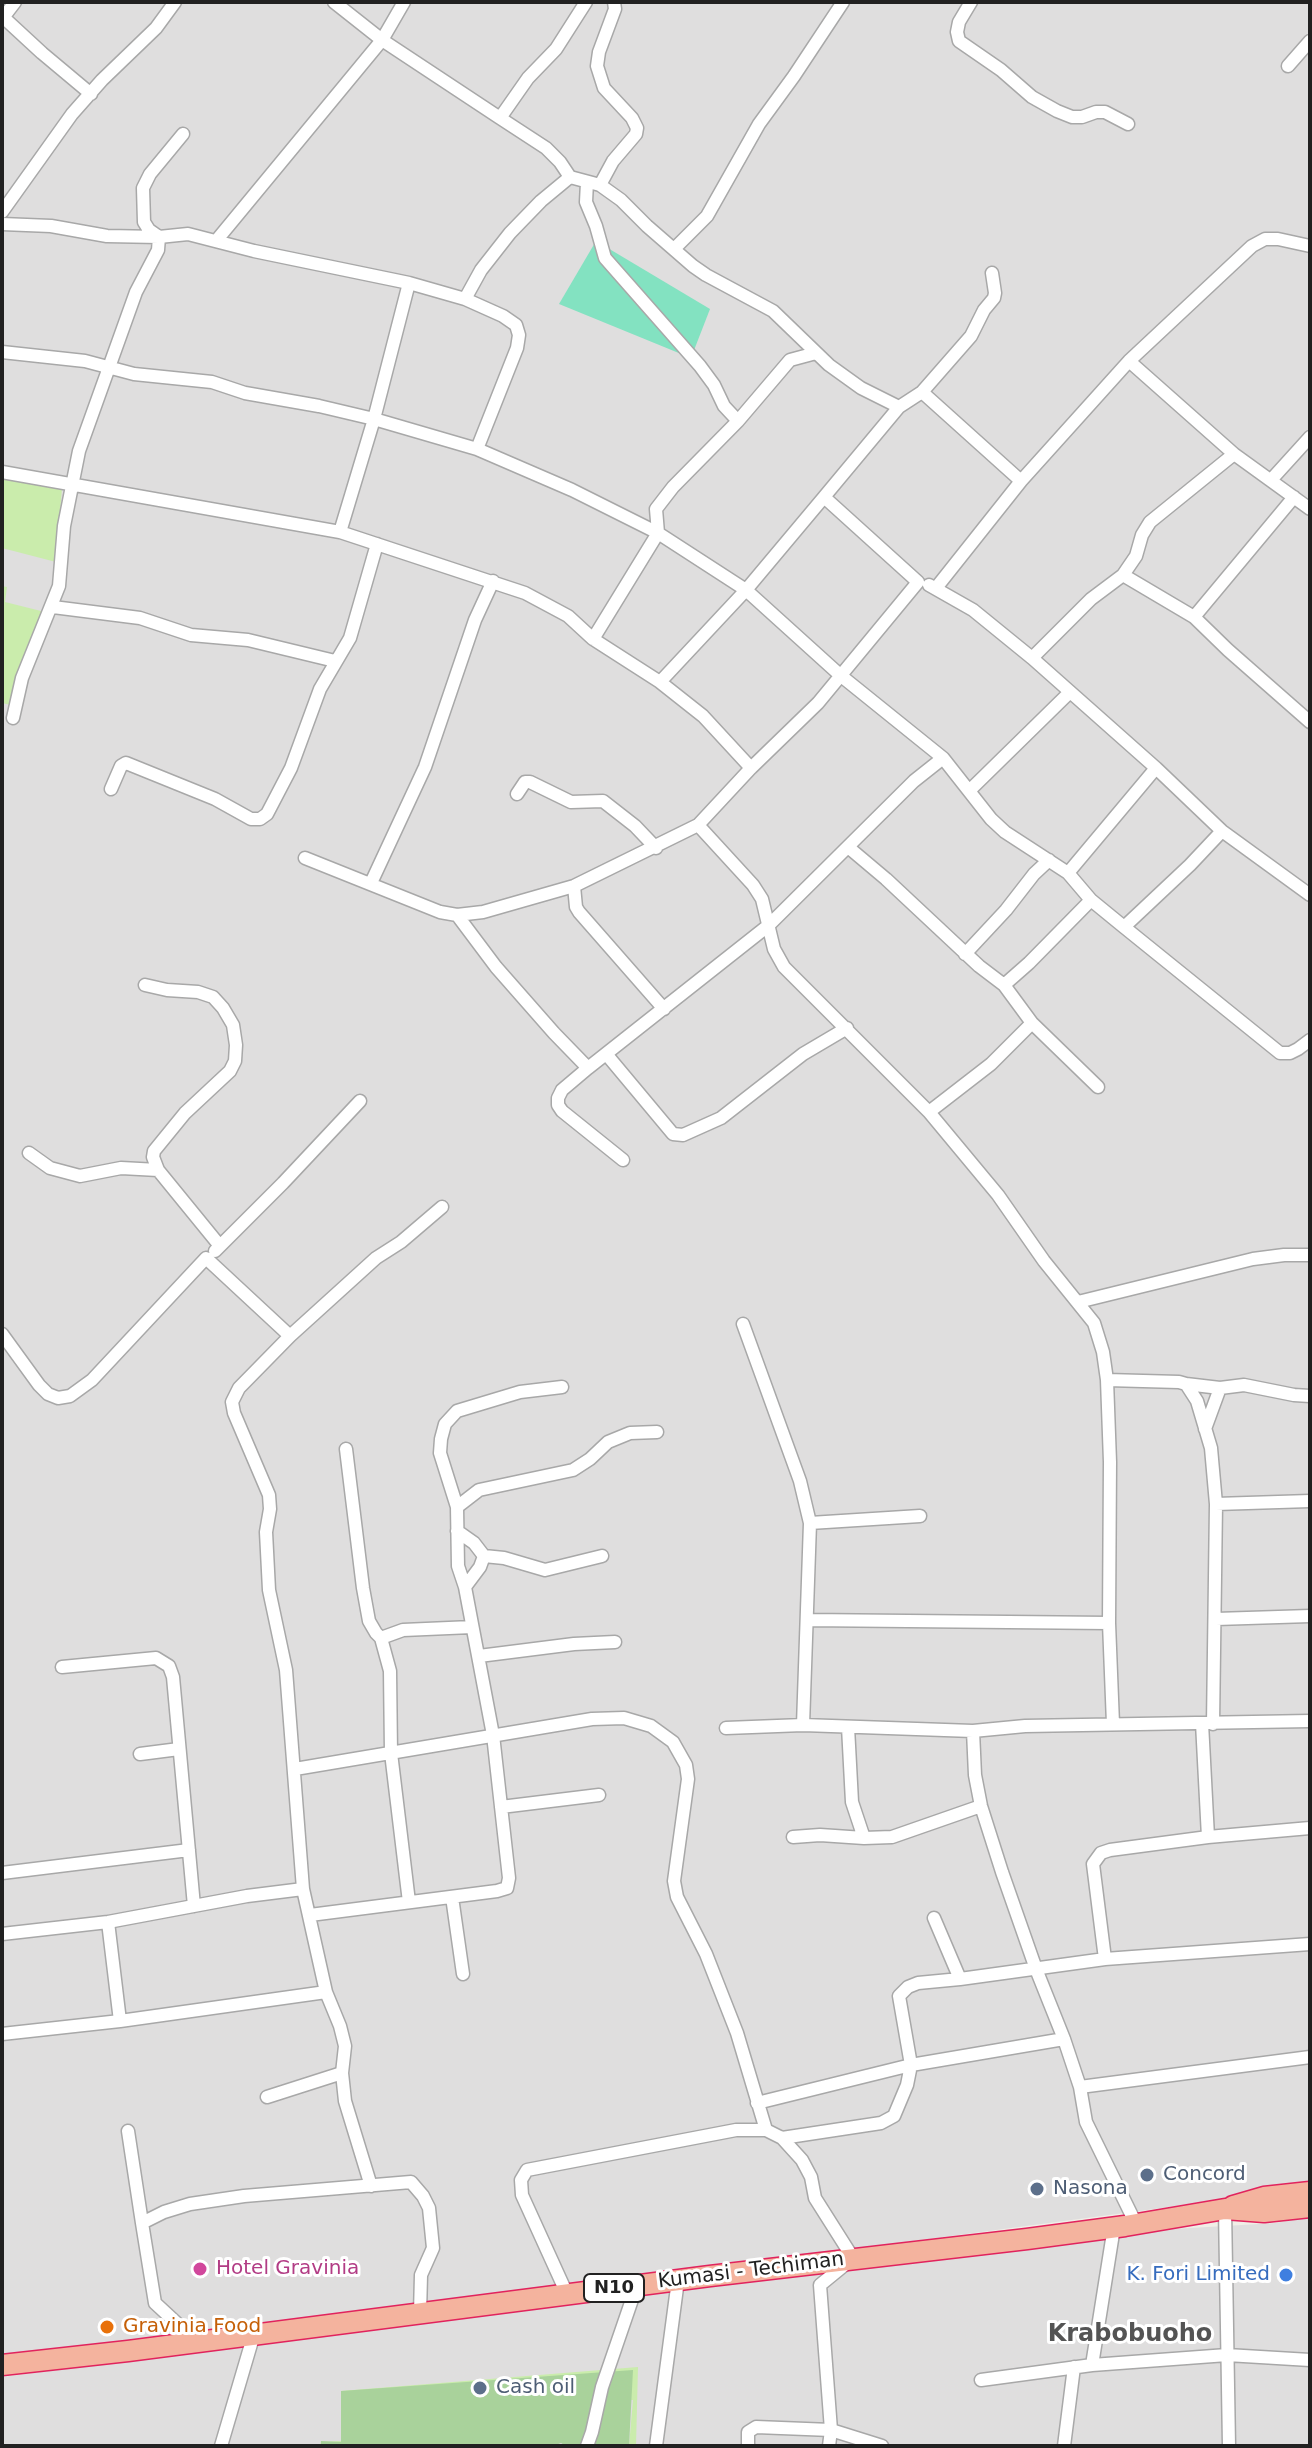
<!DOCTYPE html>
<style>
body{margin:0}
#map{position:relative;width:1312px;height:2448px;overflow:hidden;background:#f1eee7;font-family:"DejaVu Sans",sans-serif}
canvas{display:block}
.frame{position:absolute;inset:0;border:4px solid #212121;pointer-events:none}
</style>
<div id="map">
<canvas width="1312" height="2448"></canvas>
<div class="frame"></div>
</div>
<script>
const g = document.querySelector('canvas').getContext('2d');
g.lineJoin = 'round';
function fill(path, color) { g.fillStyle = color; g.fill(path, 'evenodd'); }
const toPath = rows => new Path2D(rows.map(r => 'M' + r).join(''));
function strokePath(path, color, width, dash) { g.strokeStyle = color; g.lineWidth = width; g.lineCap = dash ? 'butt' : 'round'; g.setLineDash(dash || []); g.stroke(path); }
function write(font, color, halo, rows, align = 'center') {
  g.font = font + ' "DejaVu Sans",sans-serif'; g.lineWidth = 6; g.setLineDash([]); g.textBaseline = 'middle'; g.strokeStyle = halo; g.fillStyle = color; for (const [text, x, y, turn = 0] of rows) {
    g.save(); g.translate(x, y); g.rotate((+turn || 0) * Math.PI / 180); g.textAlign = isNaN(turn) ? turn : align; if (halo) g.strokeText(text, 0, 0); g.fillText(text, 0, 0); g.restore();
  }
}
const residential = toPath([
 [2,2,1310,2,1310,2185,1162,2208,845,2250,2,2356],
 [1310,2216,1310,2446,2,2446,2,2377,750,2282,839,2268,1156,2230,1276,2223]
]);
const grass = toPath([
 [2,478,62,488,56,562,2,548],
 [2,586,7,587,5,602,45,612,11,705,2,703],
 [638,2367,636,2446,629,2446,633,2400,341,2392,341,2442,322,2441,320,2446,321,2441,341,2441,341,2391]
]);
const forest = toPath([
 [633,2370,629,2446,566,2446,561,2443,553,2446,321,2446,321,2441,341,2442,341,2391]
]);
const pitch = toPath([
 [596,241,710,309,691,358,559,304]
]);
const minor = toPath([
 [334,2,382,40,404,2],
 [971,2,959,22,957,32,959,41,1001,70,1032,97,1057,111,1072,117,1082,117,1096,112,1105,112,1128,124],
 [3,17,42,53,91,94],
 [2,19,15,2],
 [1288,66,1310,41],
 [570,177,560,162,546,148,500,118,528,78,556,49,586,2],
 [587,182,586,202,596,226,605,258,700,366,714,385,724,406,738,421],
 [600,185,613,161,636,134,637,128,632,118,604,88,597,66,599,52,615,9,614,2],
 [2,212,72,114,102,80,156,28,175,2],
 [2,224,51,226,107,236,159,237,188,234,254,251,409,283,465,299,481,270,510,233,541,201,570,177,600,185,621,200,647,226,693,266,706,275,773,311,829,365,861,388,899,407,824,497],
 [216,241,382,40,500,118],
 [674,249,707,216,759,124,794,76,843,2],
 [409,283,374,419,340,532,525,593,568,616,593,639],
 [2,352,85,361,134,374,212,382,245,393,319,406,374,419,477,449],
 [816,353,790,360,738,421,673,487,656,509,658,533,593,639,660,682,746,590,824,497,918,582,818,703,751,768,698,825,753,885,762,899,774,949,784,967,929,1112,998,1195,1044,1261,1094,1323,1103,1352,1107,1380,1110,1462,1109,1623,1113,1724],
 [1129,361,1234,454,1310,509],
 [922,392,971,336,984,310,994,298,995,293,992,273],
 [899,407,922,392,1021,481],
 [2,472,340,532],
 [1271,480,1310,437],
 [1123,575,1194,617,1228,650,1310,722],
 [929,585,973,610,1032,658,1156,768,1222,831,1310,895],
 [936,588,1021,481,1129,361,1252,246,1265,239,1278,239,1310,246],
 [53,607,140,618,191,635,248,640,335,661],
 [1194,617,1294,497],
 [1032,658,1091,599,1123,575,1136,556,1142,535,1150,522,1234,454],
 [660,682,703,716,751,768],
 [13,718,22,678,59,586,64,526,79,451,136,292,158,250,159,237,149,230,144,222,143,188,150,174,183,134],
 [943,758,991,819,1005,832,1068,873,1091,900,1124,927,1190,865,1222,831],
 [111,789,121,766,126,763,215,799,251,819,260,819,267,814,291,768,320,689,350,638,377,544],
 [969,791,1069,693],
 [517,794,525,782,530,782,571,802,603,801,635,826,656,848],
 [848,847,886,879,979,966,1004,985],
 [305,858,440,912,457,915,483,912,574,886,698,825],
 [1068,873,1156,768],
 [371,883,425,767,475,620,493,581],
 [574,886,576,907,579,912,664,1009],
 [1091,900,1029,963,1004,985,1032,1023,1098,1087],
 [457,915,496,967,554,1033,588,1068,769,925,914,781,943,758,840,675,746,590,658,533,572,490,477,449,517,348,519,335,516,325,503,316,465,299],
 [1124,927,1280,1053,1290,1053,1298,1049,1310,1040],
 [965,954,1006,910,1034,874,1049,860],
 [145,985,167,990,198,992,213,997,223,1008,233,1025,236,1045,235,1061,230,1071,185,1113,154,1151,153,1157,158,1170,220,1246],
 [607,1055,673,1134,683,1135,721,1118,803,1054,847,1028],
 [588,1068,562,1090,558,1098,558,1105,562,1111,623,1160],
 [929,1112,991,1064,1032,1023],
 [29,1153,50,1168,80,1176,121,1168,158,1170],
 [215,1251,283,1183,360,1101],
 [1078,1302,1253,1259,1284,1255,1310,1255],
 [743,1324,800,1481,810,1523,803,1725],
 [2,1334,39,1385,48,1394,58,1398,70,1396,92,1380,206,1258,290,1336],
 [1107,1380,1179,1382,1186,1384,1197,1401,1211,1448,1216,1504,1213,1724],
 [1186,1384,1220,1388,1244,1385,1294,1395,1310,1396],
 [1205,1429,1220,1388],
 [346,1449,363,1588,369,1621,376,1633,381,1638,403,1630,472,1627],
 [1216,1504,1310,1501],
 [457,1507,479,1490,573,1470,590,1459,608,1442,630,1433,657,1432],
 [810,1523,920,1516],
 [457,1531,474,1543,484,1556],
 [465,1587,480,1567,484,1556,504,1558,545,1570,602,1556],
 [1216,1619,1310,1616],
 [807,1620,1109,1623],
 [381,1638,390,1671,391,1753,409,1902],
 [479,1656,574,1644,615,1642],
 [62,1667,156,1658,169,1666,173,1677,194,1906],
 [1202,1723,1208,1837],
 [848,1727,852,1802,864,1838],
 [726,1728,803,1725,973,1731],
 [140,1754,179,1749],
 [295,1769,592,1719,624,1718,651,1726,673,1742,686,1765,688,1779,674,1881,677,1897,706,1954,737,2033,766,2130],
 [501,1807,599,1795],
 [793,1837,820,1835,864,1838,892,1837,981,1806],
 [2,1873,189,1850],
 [303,1889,326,1992,340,2026,345,2046,342,2073,345,2101,371,2186],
 [452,1897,463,1974],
 [310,1915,497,1891,507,1888,509,1878,493,1735,465,1587,458,1566,457,1507,440,1453,441,1439,445,1424,457,1411,520,1392,562,1387],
 [934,1918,960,1979,1105,1959,1310,1944],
 [108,1922,120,2021],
 [2,1934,108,1922,247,1896,303,1889,286,1670,269,1590,266,1532,270,1509,269,1495,234,1413,232,1402,239,1388,290,1336,376,1258,401,1242,442,1207],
 [1105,1959,1093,1864,1101,1853,1110,1850,1208,1837,1310,1828],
 [2,2034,120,2021,326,1992],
 [1080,2087,1310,2057],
 [267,2097,342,2073],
 [757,2103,911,2065,899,1996,908,1987,918,1983,960,1979],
 [128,2131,142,2223],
 [782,2138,881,2123,894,2116,907,2085,911,2065,1064,2039],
 [1225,2209,1229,2446],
 [1136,2224,1086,2122,1080,2087,1064,2039,1036,1969,1002,1872,981,1806,975,1775,973,1731,1025,1726,1310,1721],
 [567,2294,522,2195,521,2180,527,2170,736,2130,766,2130,782,2138,802,2160,811,2177,815,2198,853,2258,820,2285,831,2430,829,2446],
 [196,2341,155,2303,142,2223,164,2212,190,2204,244,2196,411,2182,423,2196,429,2208,433,2248,421,2275,420,2313],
 [1092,2365,1114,2227],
 [981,2380,1092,2365,1227,2355,1310,2360],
 [221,2446,254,2334],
 [587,2446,592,2432,602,2387,637,2285],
 [656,2446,678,2280],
 [748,2446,748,2432,756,2427,831,2430,882,2446],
 [1064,2446,1074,2367]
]);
const trunk = toPath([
 [1233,2206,1264,2197,1310,2192],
 [2,2365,128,2351,710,2276,1027,2239,1125,2226,1225,2209,1264,2212,1310,2207]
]);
const markers = [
 [1147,2175,8,"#5c6f8a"],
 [1037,2189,8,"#5c6f8a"],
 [200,2269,8,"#d1479c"],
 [1286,2275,8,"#3f7fe0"],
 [107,2327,8,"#e8710a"],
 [480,2388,8,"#5c6f8a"]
];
const shields = [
 [614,2288,60]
];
const shieldNames = [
 ["N10",614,2288]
];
const serviceNames = [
 ["Concord",1163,2175],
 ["Nasona",1053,2189],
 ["Cash oil",496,2388]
];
const hotelNames = [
 ["Hotel Gravinia",216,2269]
];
const streetNames = [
 ["Kumasi - Techiman",751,2271,-7]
];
const shopNames = [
 ["K. Fori Limited",1270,2275]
];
const foodNames = [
 ["Gravinia Food",123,2327]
];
const quarterNames = [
 ["Krabobuoho",1130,2335]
];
fill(residential, '#dfdede');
fill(grass, '#caecac');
fill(forest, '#a9d29b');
fill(pitch, '#83e2c1');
strokePath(minor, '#a8a8a8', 15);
strokePath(trunk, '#e1235d', 23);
strokePath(minor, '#fff', 12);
strokePath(trunk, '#f4b39e', 20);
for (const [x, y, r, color] of markers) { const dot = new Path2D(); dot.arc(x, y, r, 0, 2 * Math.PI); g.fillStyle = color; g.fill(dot); strokePath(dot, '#fff', 3); }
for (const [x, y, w] of shields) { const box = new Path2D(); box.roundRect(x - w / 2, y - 14, w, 28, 6); g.fillStyle = '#fff'; g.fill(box); strokePath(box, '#212121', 2); }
write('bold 18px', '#212121', null, shieldNames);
write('20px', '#4e5e75', '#fff', serviceNames, 'left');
write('20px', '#b23c85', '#fff', hotelNames, 'left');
write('20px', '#212121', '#fff', streetNames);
write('20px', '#366cbe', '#fff', shopNames, 'right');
write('20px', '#c56008', '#fff', foodNames, 'left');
write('bold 24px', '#545454', '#fff', quarterNames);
</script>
